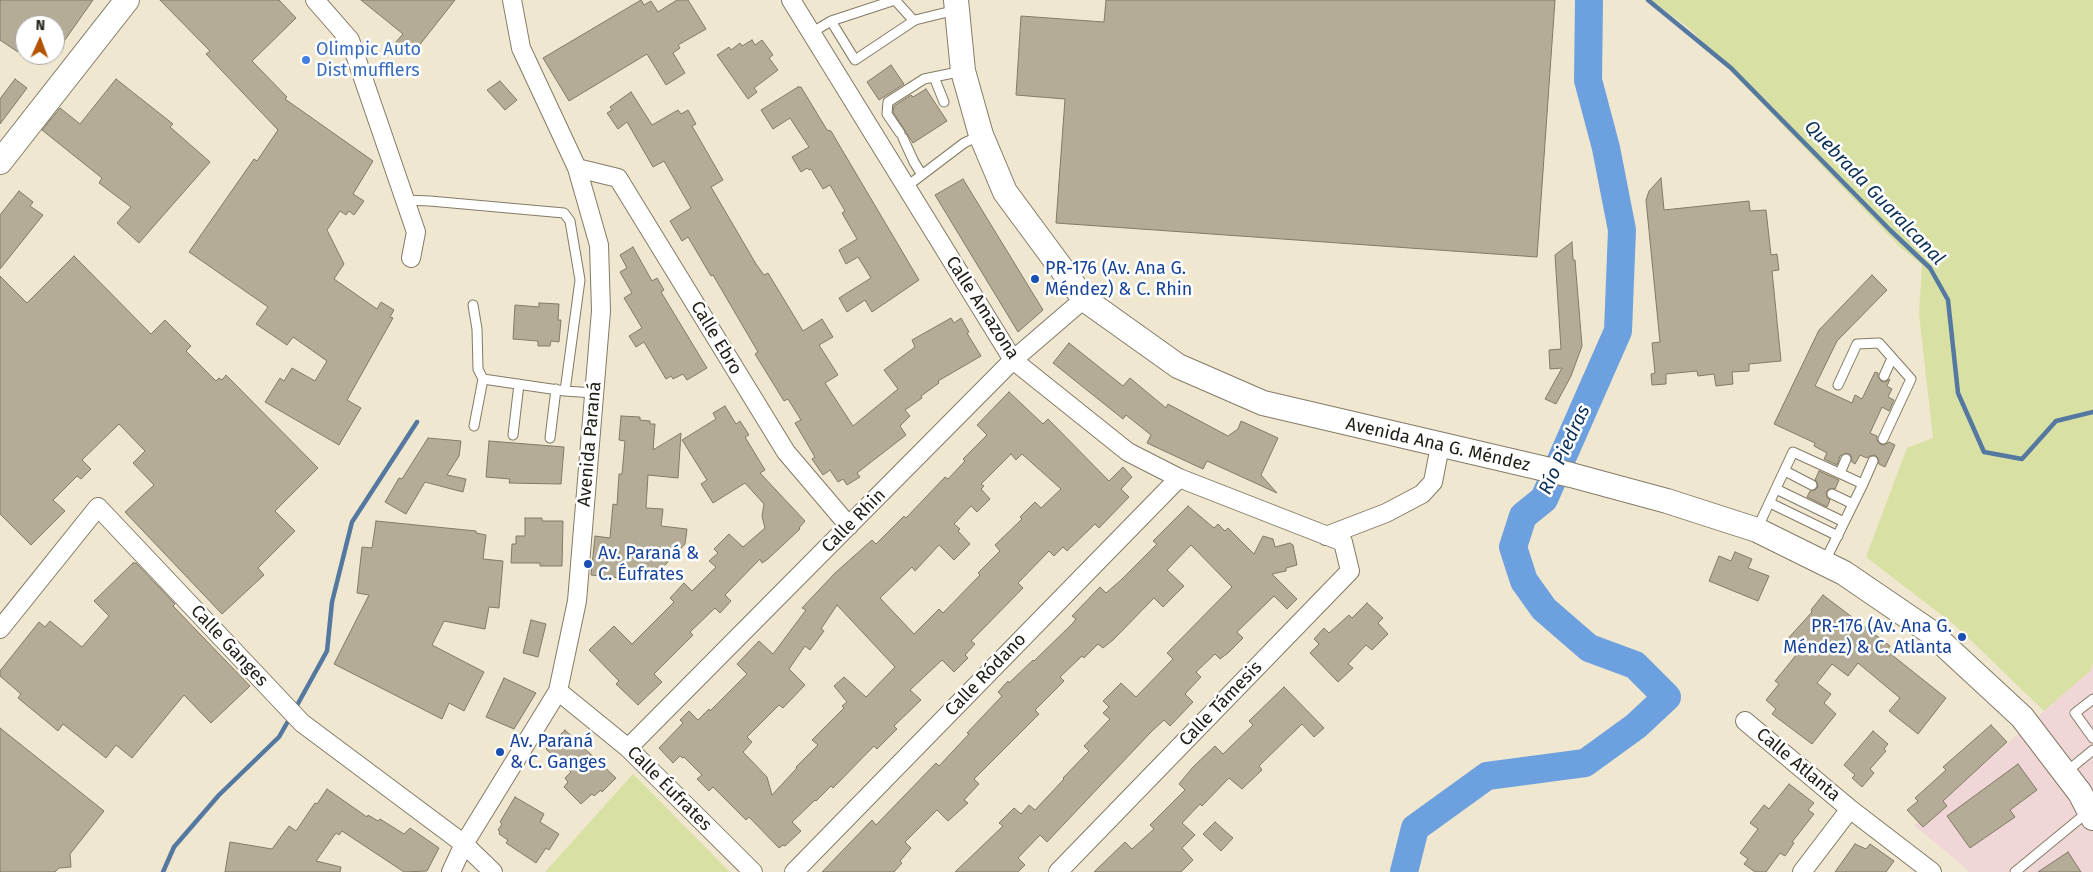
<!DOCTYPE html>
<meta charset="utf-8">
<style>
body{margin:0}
#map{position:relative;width:2093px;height:872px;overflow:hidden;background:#efe7cf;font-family:"Fira Sans",sans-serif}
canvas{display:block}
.north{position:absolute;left:15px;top:15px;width:50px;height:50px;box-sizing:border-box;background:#fff;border:1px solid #a5a4a1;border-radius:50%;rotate:2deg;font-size:14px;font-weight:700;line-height:20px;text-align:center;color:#1f1c13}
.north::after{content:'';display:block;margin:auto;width:18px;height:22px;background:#b15300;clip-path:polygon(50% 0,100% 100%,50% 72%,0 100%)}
</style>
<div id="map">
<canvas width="2093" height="872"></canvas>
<div class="north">N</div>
</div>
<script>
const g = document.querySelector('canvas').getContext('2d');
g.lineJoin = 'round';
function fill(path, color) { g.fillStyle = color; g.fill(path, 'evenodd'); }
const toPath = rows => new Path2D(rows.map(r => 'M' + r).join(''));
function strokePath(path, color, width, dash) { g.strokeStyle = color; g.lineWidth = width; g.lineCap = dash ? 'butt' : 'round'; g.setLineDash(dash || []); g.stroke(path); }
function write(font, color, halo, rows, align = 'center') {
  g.font = font + ' "Fira Sans",sans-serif'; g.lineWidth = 5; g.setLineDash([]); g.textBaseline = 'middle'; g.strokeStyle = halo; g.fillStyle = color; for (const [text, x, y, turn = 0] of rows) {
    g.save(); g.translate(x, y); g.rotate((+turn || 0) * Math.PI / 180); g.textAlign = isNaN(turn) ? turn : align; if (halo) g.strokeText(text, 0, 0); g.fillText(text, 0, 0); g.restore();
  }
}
const industrial = toPath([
 [2093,663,2093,872,1970,872,1914,825,2090,671]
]);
const green = toPath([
 [1651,0,2093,0,2093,663,2090,671,2044,711,1956,626,1866,557,1907,448,1933,438,1919,314,1922,265,1901,248,1690,29],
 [633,774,730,872,545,872]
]);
const stream = toPath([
 [1648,0,1731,68,1890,230,1930,268,1948,300,1958,393,1984,452,2022,459,2056,421,2093,412],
 [295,709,327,651,332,602,352,522,417,422],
 [163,872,174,847,219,795,279,737,291,716]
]);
const river = toPath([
 [1404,872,1415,828,1487,776,1585,763,1636,726,1667,697,1635,665,1589,648,1544,609,1524,581,1513,547,1523,516,1544,499,1618,331,1622,230,1606,148,1588,80,1589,0]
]);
const building = toPath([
 [0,0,93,0,55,54,55,25,25,25,25,41,18,52,0,40,0,0],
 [160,0,279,0,296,18,252,61,287,97,285,99,373,161,353,194,364,201,354,215,349,211,346,215,340,211,327,230,344,264,334,279,377,309,381,302,394,310,390,317,393,318,347,400,361,408,339,445,265,402,280,378,284,381,292,368,315,381,327,361,293,337,287,345,256,324,268,307,189,252,254,159,257,161,278,130,206,54,210,51,160,0],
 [361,0,455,0,410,57,394,44,403,34,361,0],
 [641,0,644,5,651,1,658,12,677,0,688,0,706,29,678,45,680,48,673,53,685,73,666,85,647,54,569,101,543,58,641,0],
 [1106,0,1555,0,1537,257,1056,223,1065,99,1016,95,1021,16,1104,22,1106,0],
 [752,40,755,45,762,40,773,55,769,58,778,70,754,88,757,92,748,99,717,55,729,47,731,50,740,43,742,46,752,40],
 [891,65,904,84,879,100,867,82,891,65],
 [15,79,27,88,0,124,0,99,15,79],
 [116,79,173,124,170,127,210,162,139,243,117,223,131,207,99,183,102,178,42,130,60,108,80,124,116,79],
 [500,81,517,100,505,110,487,90,500,81],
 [798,87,801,87,827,130,831,131,838,143,919,280,872,312,865,300,847,312,839,298,871,278,858,257,846,264,839,250,857,239,842,213,845,211,830,185,823,189,811,169,809,170,807,168,801,172,792,157,809,147,790,118,773,129,761,110,798,87],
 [926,89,947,121,913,143,893,112,894,106,911,95,913,97,926,89],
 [631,92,652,125,678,110,681,114,688,110,696,124,692,126,723,180,711,187,756,264,764,275,768,273,803,331,822,319,833,337,819,345,838,375,825,383,853,426,898,389,884,370,915,347,912,340,951,318,954,323,961,318,969,332,967,333,981,356,938,381,939,383,921,396,922,398,905,410,910,416,900,426,906,435,857,473,860,477,847,485,843,479,838,482,830,470,823,475,812,459,815,457,795,423,801,420,788,399,784,401,755,354,758,352,713,275,711,276,688,237,682,241,670,221,691,208,664,161,653,167,627,122,618,129,607,113,612,110,610,107,631,92],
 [1661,178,1664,210,1749,201,1750,211,1766,210,1771,255,1777,254,1779,270,1772,271,1781,361,1749,364,1749,371,1732,372,1733,384,1716,386,1714,374,1698,376,1697,371,1666,374,1666,384,1652,385,1651,374,1655,373,1652,343,1660,342,1646,200,1649,191,1661,178],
 [963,179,1043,310,1018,332,935,195,963,179],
 [19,191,33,202,30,206,43,215,0,269,0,215,19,191],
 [1572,242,1573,260,1575,260,1582,346,1571,376,1556,404,1545,399,1562,368,1550,369,1549,350,1561,349,1555,255,1572,242],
 [633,247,652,281,657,278,664,290,661,292,707,368,687,380,683,374,673,379,671,376,666,379,644,342,636,347,629,336,642,328,624,298,632,293,620,272,627,268,620,255,633,247],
 [74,256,151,334,165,320,191,346,186,351,216,381,219,378,222,380,226,375,318,468,275,511,295,531,258,568,264,575,222,614,125,512,154,485,133,463,145,451,119,424,82,460,91,469,81,479,77,476,53,500,65,511,31,545,0,514,0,276,27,303,74,256],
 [1872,275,1887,290,1837,341,1815,386,1852,403,1855,395,1862,399,1875,372,1878,373,1878,377,1881,381,1885,382,1890,379,1887,386,1892,389,1888,397,1894,400,1889,411,1882,407,1870,433,1877,436,1877,440,1880,444,1884,445,1889,442,1895,445,1885,467,1879,464,1878,458,1875,455,1870,456,1867,458,1860,455,1855,464,1852,462,1851,455,1846,453,1840,456,1837,465,1824,459,1827,453,1814,446,1815,443,1774,424,1819,330,1872,275],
 [539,303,559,304,558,320,561,320,559,342,551,341,550,346,538,346,538,341,513,339,515,305,539,307,539,303],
 [1069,343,1123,386,1130,378,1166,408,1168,404,1228,436,1238,429,1241,421,1278,438,1261,475,1277,493,1207,461,1203,469,1147,443,1151,435,1126,415,1123,419,1053,363,1069,343],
 [1009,392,1043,424,1048,419,1109,481,1123,467,1132,477,1121,489,1129,497,1099,528,1095,524,1067,551,1063,547,1054,556,1049,551,1018,583,1023,588,971,641,975,644,965,655,968,658,954,672,942,660,910,690,921,700,894,726,897,729,877,749,874,746,833,788,831,786,816,801,815,800,792,822,801,831,785,846,783,845,779,848,749,817,746,820,713,787,709,791,697,779,702,775,684,757,683,758,680,756,673,763,659,748,683,723,680,720,689,711,698,720,709,709,710,711,747,674,737,664,759,641,773,654,806,610,802,608,835,573,872,540,876,544,904,516,906,518,945,477,948,479,965,461,963,459,987,435,977,425,1009,392],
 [1011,454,1016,460,1022,454,1061,489,1041,508,1035,502,1020,517,1022,519,995,545,1000,551,978,573,980,575,943,613,939,609,914,634,880,598,912,567,915,571,939,545,954,560,970,544,958,531,960,529,954,524,971,506,977,512,990,499,981,489,984,486,981,484,1011,454],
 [837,605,895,667,866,697,844,677,834,686,847,702,842,706,844,708,812,740,818,745,796,767,797,768,772,795,767,777,743,752,752,742,747,737,779,705,783,708,805,685,789,669,805,646,810,650,824,631,821,629,837,605],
 [725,406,736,424,740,421,749,435,745,437,765,470,760,473,805,521,799,528,800,529,768,559,762,563,760,559,725,595,731,601,720,613,715,608,690,632,693,635,654,674,662,682,638,705,616,684,619,681,589,650,614,626,632,644,674,602,670,598,684,583,692,591,716,567,709,561,718,553,714,549,729,534,743,547,765,528,762,516,764,504,745,483,713,503,701,484,707,480,682,440,716,419,713,413,725,406],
 [621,416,640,417,640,420,650,421,650,424,655,424,653,450,681,433,678,478,648,475,646,508,663,509,661,526,687,529,685,544,650,581,591,575,595,536,610,538,613,504,617,505,619,474,622,474,625,441,619,440,621,416],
 [428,438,461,441,459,456,447,475,466,479,463,492,425,482,406,514,385,502,399,478,402,479,428,438],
 [489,441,564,447,561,484,509,483,510,479,486,477,489,441],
 [1819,471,1839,480,1835,489,1829,489,1826,492,1827,497,1830,500,1827,507,1807,497,1810,491,1815,490,1818,487,1817,482,1815,480,1819,471],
 [1188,506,1214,528,1218,524,1225,531,1228,528,1254,554,1263,536,1273,539,1275,547,1290,543,1293,545,1297,565,1286,568,1286,571,1272,574,1297,599,1287,609,1274,596,1237,632,1243,638,1228,653,1220,659,1215,654,1196,672,1201,677,1185,694,1193,702,1170,726,1164,720,1151,732,1047,842,1040,835,1018,858,1025,865,1018,872,955,872,1003,826,999,823,1014,808,1021,814,1029,805,1035,810,1064,779,1063,778,1089,751,1084,746,1110,719,1103,713,1109,707,1103,701,1121,683,1136,697,1173,659,1167,653,1232,587,1191,545,1167,570,1184,586,1163,607,1154,598,1113,640,1103,648,1098,644,1084,658,1082,656,1060,677,1064,681,1035,710,1039,714,974,779,979,784,964,800,968,803,948,821,937,810,905,842,911,848,900,861,902,863,894,872,822,872,872,820,876,825,936,763,939,766,969,734,967,733,1002,696,998,692,1008,681,1009,683,1033,660,1034,661,1072,624,1076,619,1072,616,1100,587,1106,593,1121,580,1157,544,1153,541,1188,506],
 [525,518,542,518,542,521,563,521,562,566,540,566,540,563,511,563,512,544,516,544,516,536,525,536,525,518],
 [376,521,476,531,476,533,486,535,483,559,503,561,499,608,489,607,485,629,444,621,432,645,484,672,464,711,449,703,442,719,334,664,369,595,357,593,362,547,372,548,376,521],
 [1735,552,1752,559,1748,568,1769,576,1758,601,1709,581,1719,556,1731,561,1735,552],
 [133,563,136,563,175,604,173,606,250,686,211,723,184,695,132,758,116,745,106,758,63,724,58,731,46,721,18,698,21,694,0,676,0,671,39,622,45,627,50,621,82,647,109,616,94,601,133,563],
 [1823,595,1890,646,1887,651,1946,698,1918,734,1889,711,1900,698,1858,663,1848,676,1832,664,1817,683,1831,694,1824,703,1836,714,1812,744,1772,714,1776,709,1766,700,1779,684,1775,681,1797,654,1784,643,1812,612,1811,610,1823,595],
 [1367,603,1383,618,1378,623,1388,634,1372,650,1366,645,1348,664,1353,668,1338,682,1310,653,1319,644,1314,639,1324,628,1329,633,1349,615,1352,618,1367,603],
 [531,620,546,624,538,657,523,653,531,620],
 [504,678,536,693,514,729,486,717,504,678],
 [1284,687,1324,728,1314,737,1302,724,1259,766,1262,770,1242,789,1229,778,1202,806,1200,804,1182,823,1195,835,1182,848,1193,860,1181,872,1094,872,1125,842,1132,849,1154,829,1150,825,1185,790,1179,784,1193,767,1215,746,1223,754,1253,725,1249,721,1284,687],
 [1991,725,2007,742,1943,801,1947,806,1923,827,1907,810,1918,801,1915,798,1946,770,1943,767,1991,725],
 [0,728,104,811,70,854,71,867,59,868,55,872,0,872,0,728],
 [565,730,616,778,602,792,601,790,594,796,592,794,581,804,564,787,568,782,565,778,571,772,546,749,565,730],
 [1873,731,1888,744,1884,749,1886,751,1870,769,1874,773,1862,787,1852,778,1855,775,1844,765,1873,731],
 [2018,764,2037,790,2010,810,2015,817,1970,848,1947,816,2018,764],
 [1789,784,1814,803,1808,810,1814,814,1792,842,1794,843,1785,856,1780,853,1766,872,1755,872,1744,864,1748,859,1740,853,1758,829,1750,823,1764,805,1769,809,1789,784],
 [327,789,367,817,368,815,378,821,380,819,404,834,410,828,439,848,427,871,404,872,342,831,339,835,336,833,316,861,341,867,340,872,225,872,230,842,272,849,289,826,296,831,315,803,317,804,327,789],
 [515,797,544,814,540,822,559,834,549,850,546,848,536,863,506,843,508,840,499,834,500,832,498,830,502,824,500,822,515,797],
 [1215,822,1233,838,1221,851,1203,834,1215,822],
 [1855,844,1866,849,1870,844,1894,861,1886,872,1835,872,1855,844],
 [2068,852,2081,872,2038,872,2068,852]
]);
const lane = toPath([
 [831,21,855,60,915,20,956,10],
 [811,33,831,21,895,0,914,21],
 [934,77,944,102],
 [900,133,887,114,888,102,924,79,963,71],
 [903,138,914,162,922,175],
 [906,187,964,143,979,136],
 [405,200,430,201,564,213,570,221,580,280,565,391,594,393],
 [473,305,477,329,478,369,483,379],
 [1884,376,1892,358],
 [1838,385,1857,344,1879,343,1911,379,1883,439],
 [474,426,483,379,565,391],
 [513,435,519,384],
 [550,438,556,389],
 [1785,471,1812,485],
 [1840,473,1846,459],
 [1863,484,1873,461],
 [1776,489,1844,522],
 [1832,494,1853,504],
 [1770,503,1838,536],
 [1757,529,1793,452,1863,484,1824,563],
 [2093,699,2075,713,2093,738],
 [2065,773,2093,750],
 [2015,872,2089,811]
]);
const street = toPath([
 [315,0,350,40,416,232,411,258],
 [791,0,1013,360,1128,452,1179,478,1343,542,1350,571,1058,872],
 [577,168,618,178,786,452,849,526],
 [1326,536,1386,513,1422,494,1433,482,1440,446],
 [0,629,98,507,302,723,464,844,493,872],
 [558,691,628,748,753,872],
 [1745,721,1850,809,1932,872],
 [628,748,1013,360,1084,299],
 [451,872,464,844,558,691,577,601,601,311,599,245,577,168,521,48,512,0],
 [794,872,1179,478],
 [1802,872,1850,809]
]);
const secondary = toPath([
 [956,0,963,71,981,135,1005,192,1084,299,1178,366,1263,403,1571,475,1667,501,1757,530,1844,573,1929,631,2022,717,2080,793,2093,818],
 [0,162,127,0]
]);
const markers = [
 [306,60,5,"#3f7fe0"],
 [1035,279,5,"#1a4fb4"],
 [588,564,5,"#1a4fb4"],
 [1962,637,5,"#1a4fb4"],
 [500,752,5,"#1a4fb4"]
];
const shopNames = [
 ["Olimpic Auto",316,50],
 ["Dist mufflers",316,71]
];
const transitNames = [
 ["PR-176 (Av. Ana G.",1045,269],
 ["Méndez) & C. Rhin",1045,290],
 ["Av. Paraná &",598,554],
 ["C. Éufrates",598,575],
 ["PR-176 (Av. Ana G.",1952,627,"right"],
 ["Méndez) & C. Atlanta",1952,648,"right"],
 ["Av. Paraná",510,742],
 ["& C. Ganges",510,763]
];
const streetNames = [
 ["Calle Amazona",982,308,57],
 ["Calle Ebro",716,338,59],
 ["Avenida Paraná",590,444,-85],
 ["Avenida Ana G. Méndez",1438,445,13],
 ["Calle Rhin",854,521,-45],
 ["Calle Ganges",229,646,47],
 ["Calle Ródano",986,675,-46],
 ["Calle Támesis",1221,704,-46],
 ["Calle Atlanta",1798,765,40],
 ["Calle Éufrates",669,789,45]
];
const waterNames = [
 ["Quebrada Guaralcanal",1874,193,46],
 ["Río Piedras",1565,450,-65]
];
fill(industrial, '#f1d6d8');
fill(green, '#d8e0a3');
strokePath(stream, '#5578a1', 4.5);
strokePath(river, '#6ca0de', 28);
fill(building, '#b4ac96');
strokePath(building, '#827a65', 1);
strokePath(lane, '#837b66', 11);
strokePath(street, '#837b66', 20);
strokePath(secondary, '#837b66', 26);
strokePath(lane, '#fff', 9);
strokePath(street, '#fff', 18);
strokePath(secondary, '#fff', 24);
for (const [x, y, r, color] of markers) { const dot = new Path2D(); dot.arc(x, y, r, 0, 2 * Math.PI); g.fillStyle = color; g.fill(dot); strokePath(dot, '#fff', 2); }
write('18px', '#366cbe', '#fff', shopNames, 'left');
write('18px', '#164399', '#fff', transitNames, 'left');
write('18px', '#1f1c13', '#fff', streetNames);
write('italic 19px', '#0a2f57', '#fff', waterNames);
</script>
